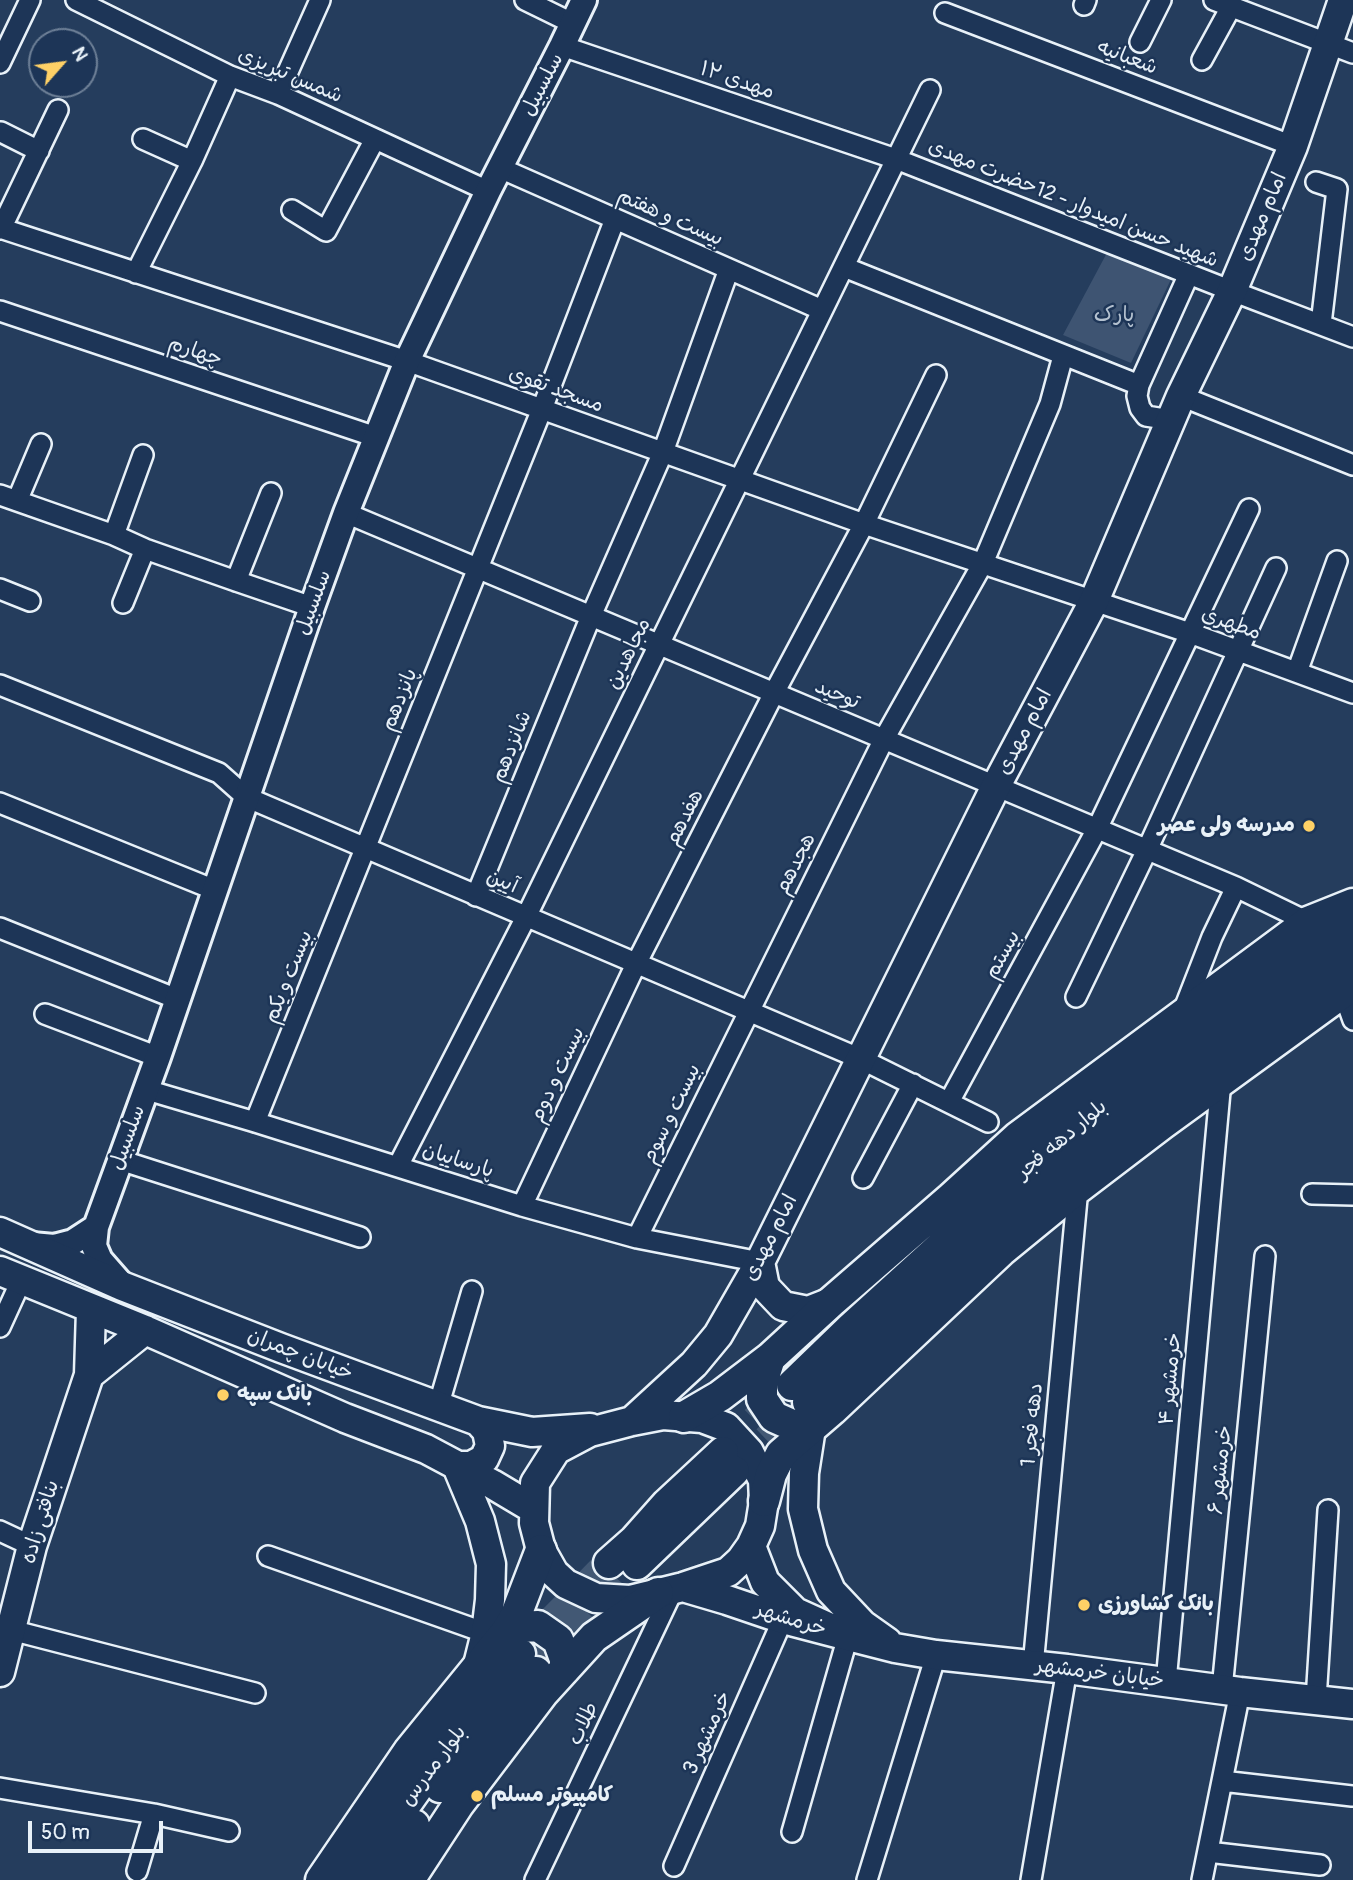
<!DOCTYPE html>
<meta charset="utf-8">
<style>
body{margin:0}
#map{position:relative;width:1353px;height:1880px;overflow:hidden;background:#253d5d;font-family:Pangolin,sans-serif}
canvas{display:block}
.north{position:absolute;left:28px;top:28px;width:70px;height:70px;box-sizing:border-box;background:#1d3557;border:2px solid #6e8097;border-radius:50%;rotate:62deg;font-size:19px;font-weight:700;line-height:28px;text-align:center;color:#e8f1f8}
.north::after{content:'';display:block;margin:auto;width:24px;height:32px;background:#ffd166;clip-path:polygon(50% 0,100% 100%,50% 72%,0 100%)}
.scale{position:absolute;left:28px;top:1821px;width:135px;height:32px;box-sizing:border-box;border:4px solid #e8f1f8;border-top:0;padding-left:9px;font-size:21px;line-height:24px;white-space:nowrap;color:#e8f1f8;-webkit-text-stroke:5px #1d3557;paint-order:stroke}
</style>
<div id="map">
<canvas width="1353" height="1880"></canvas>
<div class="north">N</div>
<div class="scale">50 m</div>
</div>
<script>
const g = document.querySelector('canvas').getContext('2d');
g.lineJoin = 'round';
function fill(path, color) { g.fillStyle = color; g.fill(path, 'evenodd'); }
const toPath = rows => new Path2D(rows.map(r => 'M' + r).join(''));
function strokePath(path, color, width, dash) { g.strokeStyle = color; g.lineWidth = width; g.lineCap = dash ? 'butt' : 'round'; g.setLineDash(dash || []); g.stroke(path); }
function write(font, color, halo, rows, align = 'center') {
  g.font = font + ' Pangolin,"Playpen Sans Arabic",sans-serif'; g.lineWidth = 5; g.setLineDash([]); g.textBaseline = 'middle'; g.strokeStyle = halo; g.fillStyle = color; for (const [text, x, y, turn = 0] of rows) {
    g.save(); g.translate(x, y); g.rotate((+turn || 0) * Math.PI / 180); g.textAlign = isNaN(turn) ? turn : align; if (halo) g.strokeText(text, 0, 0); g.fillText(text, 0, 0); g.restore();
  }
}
const green = toPath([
 [1109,249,1174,273,1131,363,1063,335]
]);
const primaryTunnel = toPath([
 [723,1452,792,1385],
 [734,1471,803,1406],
 [520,1654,609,1563],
 [538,1669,631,1569]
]);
const minor = toPath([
 [76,0,230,76,278,94,488,191],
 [525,0,572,23],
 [1214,0,1353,53],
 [1084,5,1086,0],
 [945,13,1293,146],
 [1140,42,1161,0],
 [562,46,896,159,1232,291,1353,337],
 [1202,60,1231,7],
 [0,63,30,0],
 [278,94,320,0],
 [1,132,39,151],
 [143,139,192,161],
 [500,168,822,310],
 [1316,182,1337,189,1321,324],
 [292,210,326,231,375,139],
 [0,228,407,361,864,524,1190,633,1353,693],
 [1,229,58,110],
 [844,267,1139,385],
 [136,273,192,161,230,76],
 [0,311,376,437],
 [1181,396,1353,465],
 [1171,420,1146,416,1140,408,1137,396,1139,385,1189,274],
 [0,495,114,535,145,549,236,581,312,607],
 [17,501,41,444],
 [346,513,1236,887,1308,922],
 [114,535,143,455],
 [236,581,271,493],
 [0,589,30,601],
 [123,603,145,549],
 [1297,672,1337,561],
 [0,685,219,773,246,797,861,1059,988,1122],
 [0,803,215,890],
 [476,896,591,616,663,452,729,269],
 [0,928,177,999],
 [1343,992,1353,1020],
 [1076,997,1147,850,1276,568],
 [45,1014,158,1057],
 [1182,1014,1212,937,1236,887],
 [147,1090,255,1122,522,1206,637,1238,760,1262],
 [949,1102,1097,829,1249,509],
 [255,1122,542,409,615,219],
 [120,1160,360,1237],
 [398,1166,526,917,930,90],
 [863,1178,913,1084],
 [1312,1194,1353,1195],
 [522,1206,636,964,774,693,864,524,936,375],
 [637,1238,884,739,983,563,1050,404,1063,356],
 [0,1327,21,1281],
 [438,1407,472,1291],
 [0,1531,32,1546],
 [268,1556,486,1633],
 [11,1630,255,1693],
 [1033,1666,1078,1188],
 [1166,1682,1221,1081],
 [1222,1689,1265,1256],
 [1316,1700,1328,1510],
 [1222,1781,1352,1796],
 [0,1788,154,1814,229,1831],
 [792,1832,848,1636],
 [1208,1852,1320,1865],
 [674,1866,783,1619],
 [137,1871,154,1814],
 [535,1880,674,1588],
 [867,1880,936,1655],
 [1031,1880,1067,1669],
 [1202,1880,1240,1692]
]);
const tertiary = toPath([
 [32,1245,54,1247,73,1242,96,1227],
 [121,1284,100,1260,94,1246,96,1227,158,1057,312,607,346,513,407,361,488,191,562,46,584,0]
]);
const secondary = toPath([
 [0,1232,122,1286,281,1348,478,1421,532,1432,590,1428],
 [760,1262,765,1287,783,1306,808,1311,831,1302],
 [0,1271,145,1330,345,1418,426,1449,492,1484,534,1509],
 [89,1375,145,1330],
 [663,1415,702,1418,726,1427,749,1452,763,1480,764,1501,760,1526,751,1546,741,1560,728,1572,683,1587,630,1600,596,1598,566,1584,554,1573,541,1550,534,1523,535,1483,556,1450,590,1432,632,1421,663,1415],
 [632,1421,694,1364,718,1335,760,1262,996,786,1094,601,1181,396,1232,291,1293,146,1343,0],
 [811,1428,804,1473,803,1509,813,1550,831,1591,863,1625,887,1642],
 [683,1587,727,1600,783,1619,848,1636,795,1612,765,1582,751,1546],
 [848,1636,895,1648,936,1655,1067,1669,1240,1692,1353,1704],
 [477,1669,486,1633,490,1600,491,1564,480,1521,457,1466,471,1466,484,1459,490,1446,487,1431,478,1421],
 [0,1672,32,1546,89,1375,91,1310]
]);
const primary = toPath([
 [770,1358,762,1383,762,1399,774,1417,792,1425,811,1428],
 [792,1385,852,1327,1070,1129,1322,948,1348,928,1353,921],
 [808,1402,858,1352,1076,1157,1193,1067,1353,955],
 [684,1417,720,1396,770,1358,831,1302,951,1198,1018,1137,1308,922,1353,904],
 [764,1501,771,1474,781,1454,832,1410,1001,1251,1078,1188,1162,1124,1353,985],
 [609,1563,635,1540,667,1504,723,1452],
 [637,1564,734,1471],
 [506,1632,521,1627,538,1626,558,1640,565,1659,565,1669],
 [440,1787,536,1672],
 [321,1880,409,1751,506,1632,516,1615,541,1550],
 [352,1880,444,1750,520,1654],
 [377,1880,414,1825],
 [409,1880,458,1805,543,1693,594,1637,658,1593]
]);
const markers = [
 [1309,826,7,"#ffd166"],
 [223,1395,7,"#ffd166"],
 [1084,1605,7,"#ffd166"],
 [477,1796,7,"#ffd166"]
];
const streetNames = [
 ["شعبانیه",1127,58,21],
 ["شمس تبریزی",290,76,23],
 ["مهدی ۱۲",737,81,19],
 ["سلسبیل",543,85,-63],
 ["شهید حسن امیدوار - 12حضرت مهدی",1073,204,22],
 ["امام مهدی",1263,217,-67],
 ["بیست و هفتم",670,218,24],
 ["چهارم",195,352,19],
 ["مسجد تقوی",556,390,20],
 ["سلسبیل",314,603,-70],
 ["مطهری",1231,624,20],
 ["مجاهدین",629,654,-64],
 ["توحید",837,695,23],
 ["پانزدهم",400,700,-68],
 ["امام مهدی",1025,732,-62],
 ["شانزدهم",512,747,-68],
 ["هفدهم",685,818,-63],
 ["هجدهم",796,864,-63],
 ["آیین",502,882,23],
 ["بیستم",1003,955,-61],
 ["بیست و یکم",289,977,-68],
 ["بیست و دوم",558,1075,-65],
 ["بیست و سوم",672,1114,-64],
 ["سلسبیل",128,1138,-70],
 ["بلوار دهه فجر",1062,1140,-40],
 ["پارساییان",458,1161,18],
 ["امام مهدی",771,1238,-63],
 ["خیابان چمران",300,1355,21],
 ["خرمشهر ۴",1171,1379,-85],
 ["دهه فجر 1",1033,1425,-85],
 ["خرمشهر ۶",1221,1470,-84],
 ["بنافتی زاده",41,1522,-73],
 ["خرمشهر",791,1620,17],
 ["خیابان خرمشهر",1100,1674,7],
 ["طلاب",584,1724,-65],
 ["خرمشهر 3",708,1733,-66],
 ["بلوار مدرس",434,1766,-53]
];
const parkNames = [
 ["پارک",1114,316]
];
const poiNames = [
 ["مدرسه ولی عصر",1295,826,"right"],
 ["بانک سپه",237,1395],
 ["بانک کشاورزی",1098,1605],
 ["کامپیوتر مسلم",491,1796]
];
fill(green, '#3e5472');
strokePath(primaryTunnel, '#425874', 30, [30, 15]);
strokePath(minor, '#e8f1f8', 24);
strokePath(tertiary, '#e8f1f8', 30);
strokePath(secondary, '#e8f1f8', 33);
strokePath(primary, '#e8f1f8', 35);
strokePath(minor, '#1d3557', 19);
strokePath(tertiary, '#1d3557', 24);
strokePath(secondary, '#1d3557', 28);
strokePath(primary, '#1d3557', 30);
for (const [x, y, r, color] of markers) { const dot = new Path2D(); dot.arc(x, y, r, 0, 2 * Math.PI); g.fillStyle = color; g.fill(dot); strokePath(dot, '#1d3557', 2.5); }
write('21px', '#e8f1f8', '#1d3557', streetNames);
write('21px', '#b5c2d0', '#1d3557', parkNames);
write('bold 21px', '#e8f1f8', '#1d3557', poiNames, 'left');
</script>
